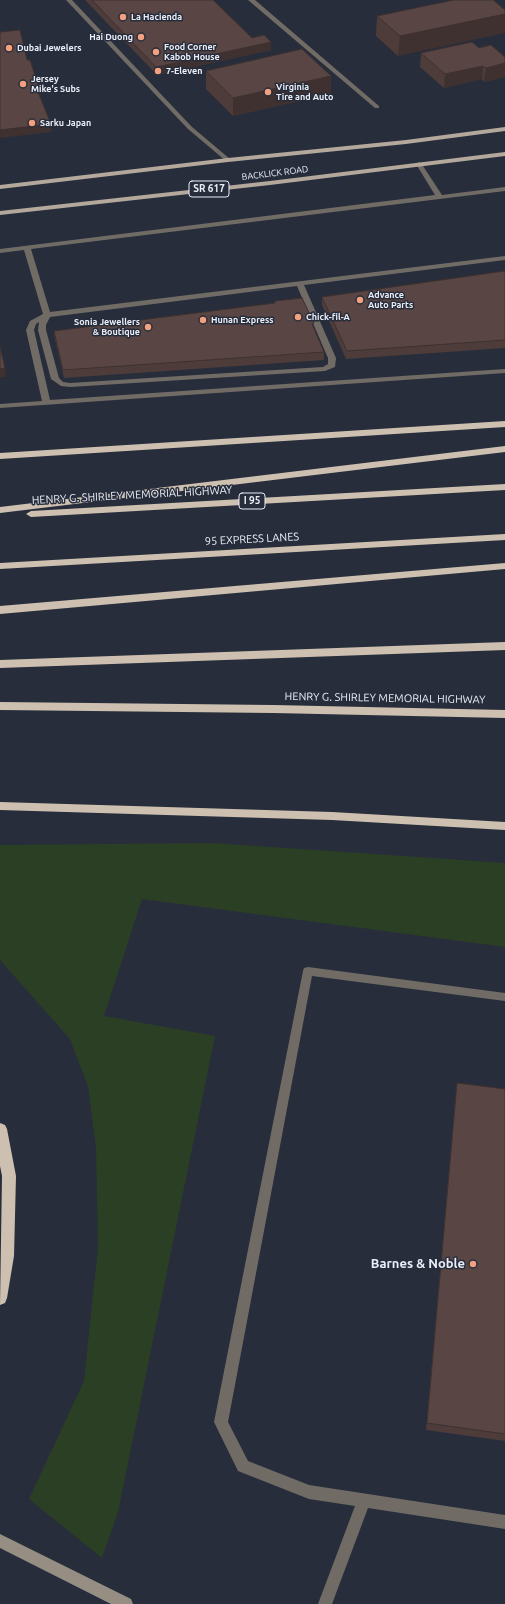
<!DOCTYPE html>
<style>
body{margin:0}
canvas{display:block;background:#272d3b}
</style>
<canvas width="505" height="1604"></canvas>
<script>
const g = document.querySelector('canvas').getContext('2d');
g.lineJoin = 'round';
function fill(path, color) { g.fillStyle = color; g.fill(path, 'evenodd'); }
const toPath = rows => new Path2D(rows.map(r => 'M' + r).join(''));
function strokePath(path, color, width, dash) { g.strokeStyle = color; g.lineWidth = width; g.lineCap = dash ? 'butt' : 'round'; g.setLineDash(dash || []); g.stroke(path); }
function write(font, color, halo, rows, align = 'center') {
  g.font = font + ' Ubuntu,sans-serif'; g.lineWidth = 3; g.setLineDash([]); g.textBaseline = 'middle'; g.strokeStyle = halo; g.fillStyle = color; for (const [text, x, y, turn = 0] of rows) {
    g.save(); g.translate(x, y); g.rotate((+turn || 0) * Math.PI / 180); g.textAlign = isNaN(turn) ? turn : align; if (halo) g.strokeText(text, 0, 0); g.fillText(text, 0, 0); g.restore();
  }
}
const green = toPath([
 [213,843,505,863,505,947,142,899,104,1016,215,1036,118,1512,102,1558,29,1499,84,1381,98,1247,96,1148,88,1086,70,1039,0,960,0,845]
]);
const service = toPath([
 [66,0,72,0,192,127,230,159,230,161,226,161,188,129,66,0],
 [248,0,255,0,379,106,379,108,375,108,248,0],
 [419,162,421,163,442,195,505,187,505,191,31,249,50,312,505,256,505,260,304,285,336,358,335,367,325,371,70,387,61,386,51,379,38,330,39,322,36,324,34,330,50,400,505,369,505,373,0,408,0,404,42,401,26,330,30,321,43,314,24,250,0,253,0,249,435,195,416,164,419,162],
 [297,286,328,358,328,364,323,367,70,383,63,382,59,378,46,330,46,325,50,317,297,286],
 [308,967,505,993,505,1001,312,976,228,1422,248,1461,309,1485,505,1515,505,1529,368,1508,332,1604,318,1604,355,1506,309,1499,238,1471,214,1422,303,971,304,968,308,967]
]);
const secondary = toPath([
 [0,1534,131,1599,133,1604,111,1604,0,1548,0,1534]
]);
const primary = toPath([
 [505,127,505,131,406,144,228,162,0,189,0,185,228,158,406,140,505,127],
 [505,152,505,156,270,185,0,215,0,211,270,181,505,152]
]);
const motorway = toPath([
 [505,421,505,427,0,459,0,453,505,421],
 [505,446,505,452,0,513,0,507,505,446],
 [505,484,505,490,31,517,26,514,31,511,505,484],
 [505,534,505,540,0,569,0,563,505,534],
 [505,563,505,569,0,614,0,606,505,563],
 [505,642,505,650,0,668,0,660,505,642],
 [0,702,273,705,505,710,505,718,273,713,0,710,0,702],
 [0,802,332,812,505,822,505,830,332,820,0,810,0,802],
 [0,1123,5,1125,7,1129,16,1176,14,1256,7,1298,5,1303,0,1305,2,1176,0,1166,0,1123]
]);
const wall = toPath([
 [85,0,213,0,252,38,271,42,271,50,157,75],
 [454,0,398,56,376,36,377,16],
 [479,48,505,57,505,77,484,82,482,79,444,88,420,67,421,53],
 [206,71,331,94,233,116,206,89],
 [505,271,505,348,346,359,322,305,322,297],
 [314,328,324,352,324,360,64,378,55,339,54,331],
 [457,1083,505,1089,505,1441,426,1430]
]);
const shadedWall = toPath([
 [505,14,505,33,398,56,400,36],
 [271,42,271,50,157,75,156,67],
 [505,63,505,77,484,82,486,68],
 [483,66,482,79,444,88,445,74],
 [331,76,331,94,233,116,233,98],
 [40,91,41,99,38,92],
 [51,124,51,132,0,138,0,130],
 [5,368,6,377,0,377,0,369]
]);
const building = toPath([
 [92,0,213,0,252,38,264,35,271,42,156,67,92,0],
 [454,0,493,0,505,10,505,14,400,36,377,16,454,0],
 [20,30,27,60,30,60,40,91,38,92,51,124,0,130,0,32,20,30],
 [472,42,479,48,491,45,505,57,505,63,486,68,483,66,445,74,421,53,472,42],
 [302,49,331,76,233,98,206,71,302,49],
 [505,271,505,340,347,351,322,297,505,271],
 [302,298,314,323,312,324,324,352,63,370,54,331,275,303,275,301,302,298],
 [0,347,5,368,0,369,0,347],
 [457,1083,505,1089,505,1434,427,1423,457,1083]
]);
const markers = [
 [123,17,4,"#f2a07e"],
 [141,37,4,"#f2a07e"],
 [9,48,4,"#f2a07e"],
 [156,52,4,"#f2a07e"],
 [158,71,4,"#f2a07e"],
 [23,84,4,"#f2a07e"],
 [268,92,4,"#f2a07e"],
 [32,123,4,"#f2a07e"],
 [360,300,4,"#f2a07e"],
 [298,317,4,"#f2a07e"],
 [203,320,4,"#f2a07e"],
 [148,327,4,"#f2a07e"],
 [473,1264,4,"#f2a07e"]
];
const farPoinames = [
 ["La Hacienda",131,17],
 ["Hai Duong",133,37,"right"],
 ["Food Corner",164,47],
 ["Kabob House",164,57],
 ["Dubai Jewelers",17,48],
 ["7-Eleven",166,71],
 ["Jersey",31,79],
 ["Mike's Subs",31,89],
 ["Virginia",276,87],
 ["Tire and Auto",276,97],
 ["Sarku Japan",40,123],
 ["Advance",368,295],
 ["Auto Parts",368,305],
 ["Chick-fil-A",306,317],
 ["Hunan Express",211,320],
 ["Sonia Jewellers",140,322,"right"],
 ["& Boutique",140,332,"right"]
];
const farStreetnames = [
 ["BACKLICK ROAD",275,173,-7]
];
const shields = [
 [209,189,40],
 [252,501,26]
];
const shieldNames = [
 ["SR 617",209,189],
 ["I 95",252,501]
];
const streetNames = [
 ["HENRY G. SHIRLEY MEMORIAL HIGHWAY",132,495,-3],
 ["95 EXPRESS LANES",252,539,-3],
 ["HENRY G. SHIRLEY MEMORIAL HIGHWAY",385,698,1]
];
const nearPoinames = [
 ["Barnes & Noble",465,1264]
];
fill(green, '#2a3f23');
fill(service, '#706b65');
fill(secondary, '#968e83');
fill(primary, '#b3a89b');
fill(motorway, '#cdc0b0');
fill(wall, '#4d3c3a');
fill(shadedWall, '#3e3130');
fill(building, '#594644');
strokePath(building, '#3e3130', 1);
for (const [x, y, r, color] of markers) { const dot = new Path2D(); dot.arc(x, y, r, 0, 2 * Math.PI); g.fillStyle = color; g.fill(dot); strokePath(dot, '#272d3b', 1.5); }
write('bold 9px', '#eaeef8', '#272d3b', farPoinames, 'left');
write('9px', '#eaeef8', '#272d3b', farStreetnames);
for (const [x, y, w] of shields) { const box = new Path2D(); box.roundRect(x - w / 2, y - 8, w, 16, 3); g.fillStyle = '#272d3b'; g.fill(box); strokePath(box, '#eaeef8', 1); }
write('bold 10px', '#eaeef8', null, shieldNames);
write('11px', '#eaeef8', '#272d3b', streetNames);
write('bold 13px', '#eaeef8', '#272d3b', nearPoinames, 'right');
</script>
